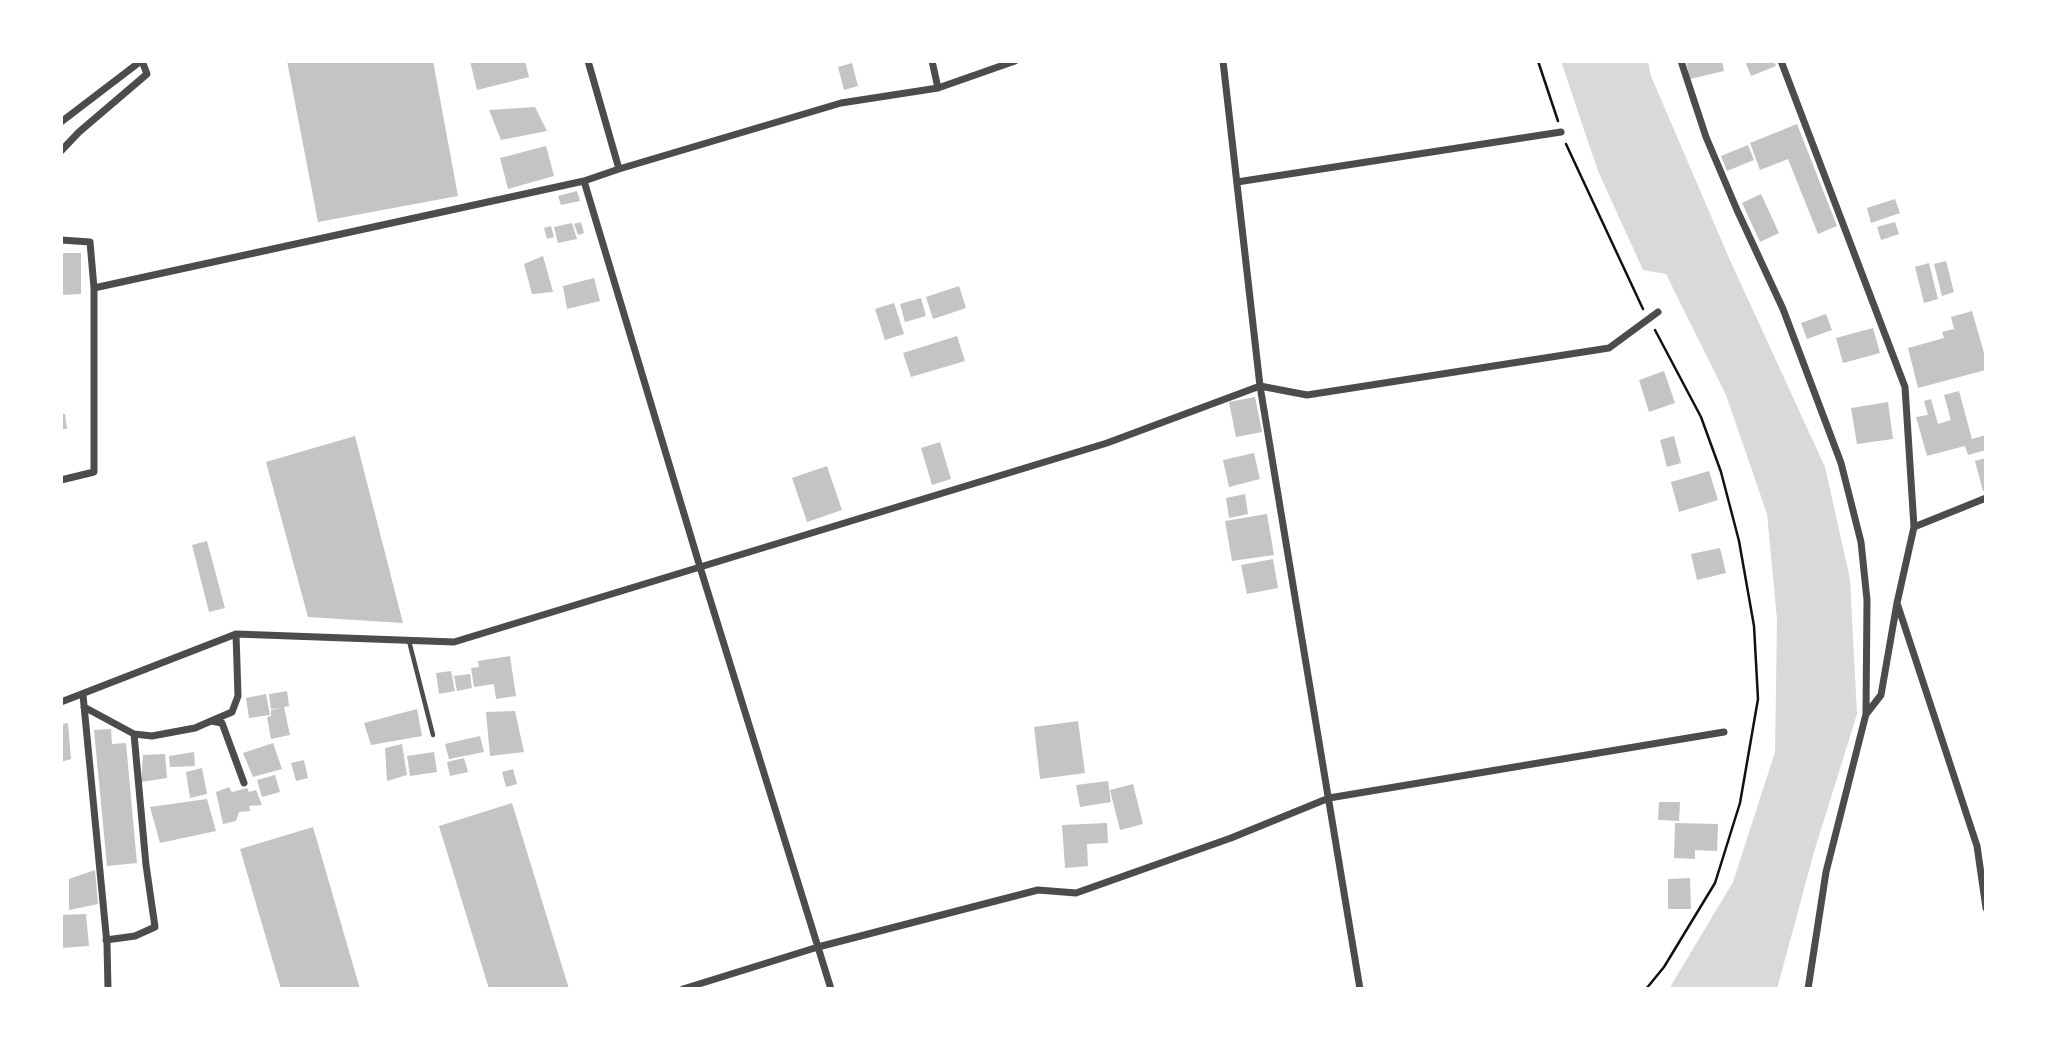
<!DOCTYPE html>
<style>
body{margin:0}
#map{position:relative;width:2047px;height:1050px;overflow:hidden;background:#fff;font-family:"PT Serif",serif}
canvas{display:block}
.frame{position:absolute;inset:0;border:63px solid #fff;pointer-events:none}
</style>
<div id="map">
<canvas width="2047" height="1050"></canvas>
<div class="frame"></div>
</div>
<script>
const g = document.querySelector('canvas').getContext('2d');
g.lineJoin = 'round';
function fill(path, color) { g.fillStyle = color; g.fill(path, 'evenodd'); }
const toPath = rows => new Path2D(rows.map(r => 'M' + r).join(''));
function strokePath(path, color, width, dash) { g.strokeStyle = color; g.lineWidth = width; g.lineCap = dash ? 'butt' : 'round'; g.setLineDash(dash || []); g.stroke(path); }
const water = toPath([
 [1561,61,1648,61,1651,76,1729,258,1825,467,1850,579,1857,714,1814,852,1777,989,1669,989,1733,882,1775,752,1777,619,1767,514,1726,395,1666,274,1643,270,1598,171]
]);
const building = toPath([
 [287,61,433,61,458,196,318,222],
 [470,61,525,61,529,77,477,90],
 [1686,61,1722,61,1724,71,1690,79],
 [1745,61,1774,61,1776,66,1751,76],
 [852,63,858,86,844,90,838,67],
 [535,107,547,131,501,140,489,110],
 [1797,124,1837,226,1818,234,1788,159,1760,170,1750,143],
 [1748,145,1754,160,1727,171,1721,156],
 [546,146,554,176,508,189,500,158],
 [577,191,580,201,561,205,558,196],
 [1761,194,1779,233,1760,242,1742,203],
 [1895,199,1900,213,1871,223,1867,208],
 [581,222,584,233,578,235,574,224],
 [1895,222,1899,234,1881,240,1877,227],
 [572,223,577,239,558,243,554,227],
 [551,226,554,237,547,239,544,228],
 [61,253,81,253,81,294,61,295],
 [543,256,553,292,532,294,524,264],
 [1946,261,1954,292,1942,296,1934,264],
 [1929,263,1938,299,1924,303,1915,267],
 [594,278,600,301,567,309,563,286],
 [959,286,966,308,933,319,926,297],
 [921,298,926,316,905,322,900,304],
 [894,303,904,334,885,340,875,309],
 [1972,311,1986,360,1986,370,1918,388,1908,348,1944,338,1942,332,1954,329,1951,317],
 [1826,314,1832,330,1807,339,1801,323],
 [1873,328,1880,353,1843,363,1836,338],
 [957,336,965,361,911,377,903,353],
 [1664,371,1675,403,1649,412,1639,380],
 [1959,391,1972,439,1986,435,1986,450,1968,455,1965,446,1927,456,1916,417,1928,415,1924,401,1931,399,1938,424,1951,420,1944,395],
 [1255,397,1262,432,1236,437,1229,402],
 [1888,402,1893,439,1857,444,1851,408],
 [61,414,65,414,67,429,61,429],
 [355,436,403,623,308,617,266,462],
 [1674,436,1681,463,1667,467,1660,440],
 [940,442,951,479,932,485,921,448],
 [1254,453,1260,479,1229,487,1223,460],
 [1986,458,1986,490,1983,491,1975,461],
 [827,466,842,510,807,522,792,478],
 [1709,471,1718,500,1679,512,1671,482],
 [1245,494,1248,514,1229,518,1226,498],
 [1267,514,1274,555,1232,561,1225,521],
 [207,541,225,608,209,612,192,545],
 [1720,548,1726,573,1697,580,1691,554],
 [1273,559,1278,588,1247,594,1241,565],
 [510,656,516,696,496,699,494,684,474,687,471,668,479,667,478,661],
 [451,671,455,691,439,694,436,673],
 [470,674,472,688,457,691,454,676],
 [287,691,289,706,284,707,290,735,271,739,267,717,271,716,271,710,280,708,271,709,269,694],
 [266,694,270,715,249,718,246,698],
 [417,709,422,736,371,745,364,723],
 [515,711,524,752,490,756,486,712],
 [1078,721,1085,773,1040,779,1034,727],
 [68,723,71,759,61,762,61,724],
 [111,729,112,744,126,743,137,863,107,866,94,730],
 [480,736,484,752,449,759,445,744],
 [273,743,282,769,253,777,243,753],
 [402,744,407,775,387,781,385,748],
 [194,752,195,766,170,767,169,756],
 [434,752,437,772,410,776,407,756],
 [165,754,167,778,141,782,143,755],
 [464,758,468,772,450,776,447,762],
 [304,760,308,778,296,781,291,763],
 [202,768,207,794,190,798,186,772],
 [513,769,517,784,506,787,502,772],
 [275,775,280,792,262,797,257,780],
 [1108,781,1111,802,1080,807,1076,785],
 [1133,784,1143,824,1120,830,1110,790],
 [229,787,232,792,247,788,249,792,256,790,262,805,249,806,250,811,239,812,236,821,223,824,216,792],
 [207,799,216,831,160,843,150,807],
 [1659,802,1680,802,1679,821,1658,820],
 [512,803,569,989,489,989,439,826],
 [1107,823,1108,843,1087,844,1088,866,1065,868,1062,825],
 [1675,823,1718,824,1717,851,1695,850,1695,859,1674,858],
 [313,827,360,989,281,989,240,849],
 [95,870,98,904,69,910,69,879],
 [1690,878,1691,909,1668,909,1668,879],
 [86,914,89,946,61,948,61,915]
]);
const path = toPath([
 [1538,61,1558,121],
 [1566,144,1643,309],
 [1646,989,1664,967,1715,883,1740,803,1758,699,1754,626,1739,541,1721,472,1701,417,1655,330]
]);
const service = toPath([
 [409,641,433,735]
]);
const minor = toPath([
 [588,61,619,169],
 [932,61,938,88],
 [1223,61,1260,386,1360,989],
 [1681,61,1706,137,1737,210,1783,309,1841,463,1861,542,1867,600,1866,714,1826,872,1808,989],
 [1781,61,1905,387,1914,527,1897,603,1881,695,1867,713],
 [61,122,141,61],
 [61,151,79,132,147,74,142,61],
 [584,181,700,567,831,989],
 [1237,182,1561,132],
 [61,240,90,242,94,288,94,472,61,480],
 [94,288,584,181,619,169,841,103,938,88,1015,61],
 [1914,527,1986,498],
 [1897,603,1977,846,1986,908],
 [83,695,107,944,108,989],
 [61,702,236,634,454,642,1107,443,1260,386,1307,395,1609,348,1658,312],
 [84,707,134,734,146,865,155,927,135,936,106,940],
 [211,721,232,712,238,696,236,634],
 [134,734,152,736,195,728,211,721,222,723,244,783],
 [683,989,818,947,1038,890,1076,893,1231,838,1329,798,1724,732]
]);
fill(water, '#d9d9d9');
fill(building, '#c4c4c4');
strokePath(path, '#111', 2.5);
strokePath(service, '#4c4c4c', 4.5);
strokePath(minor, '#4c4c4c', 7);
</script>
